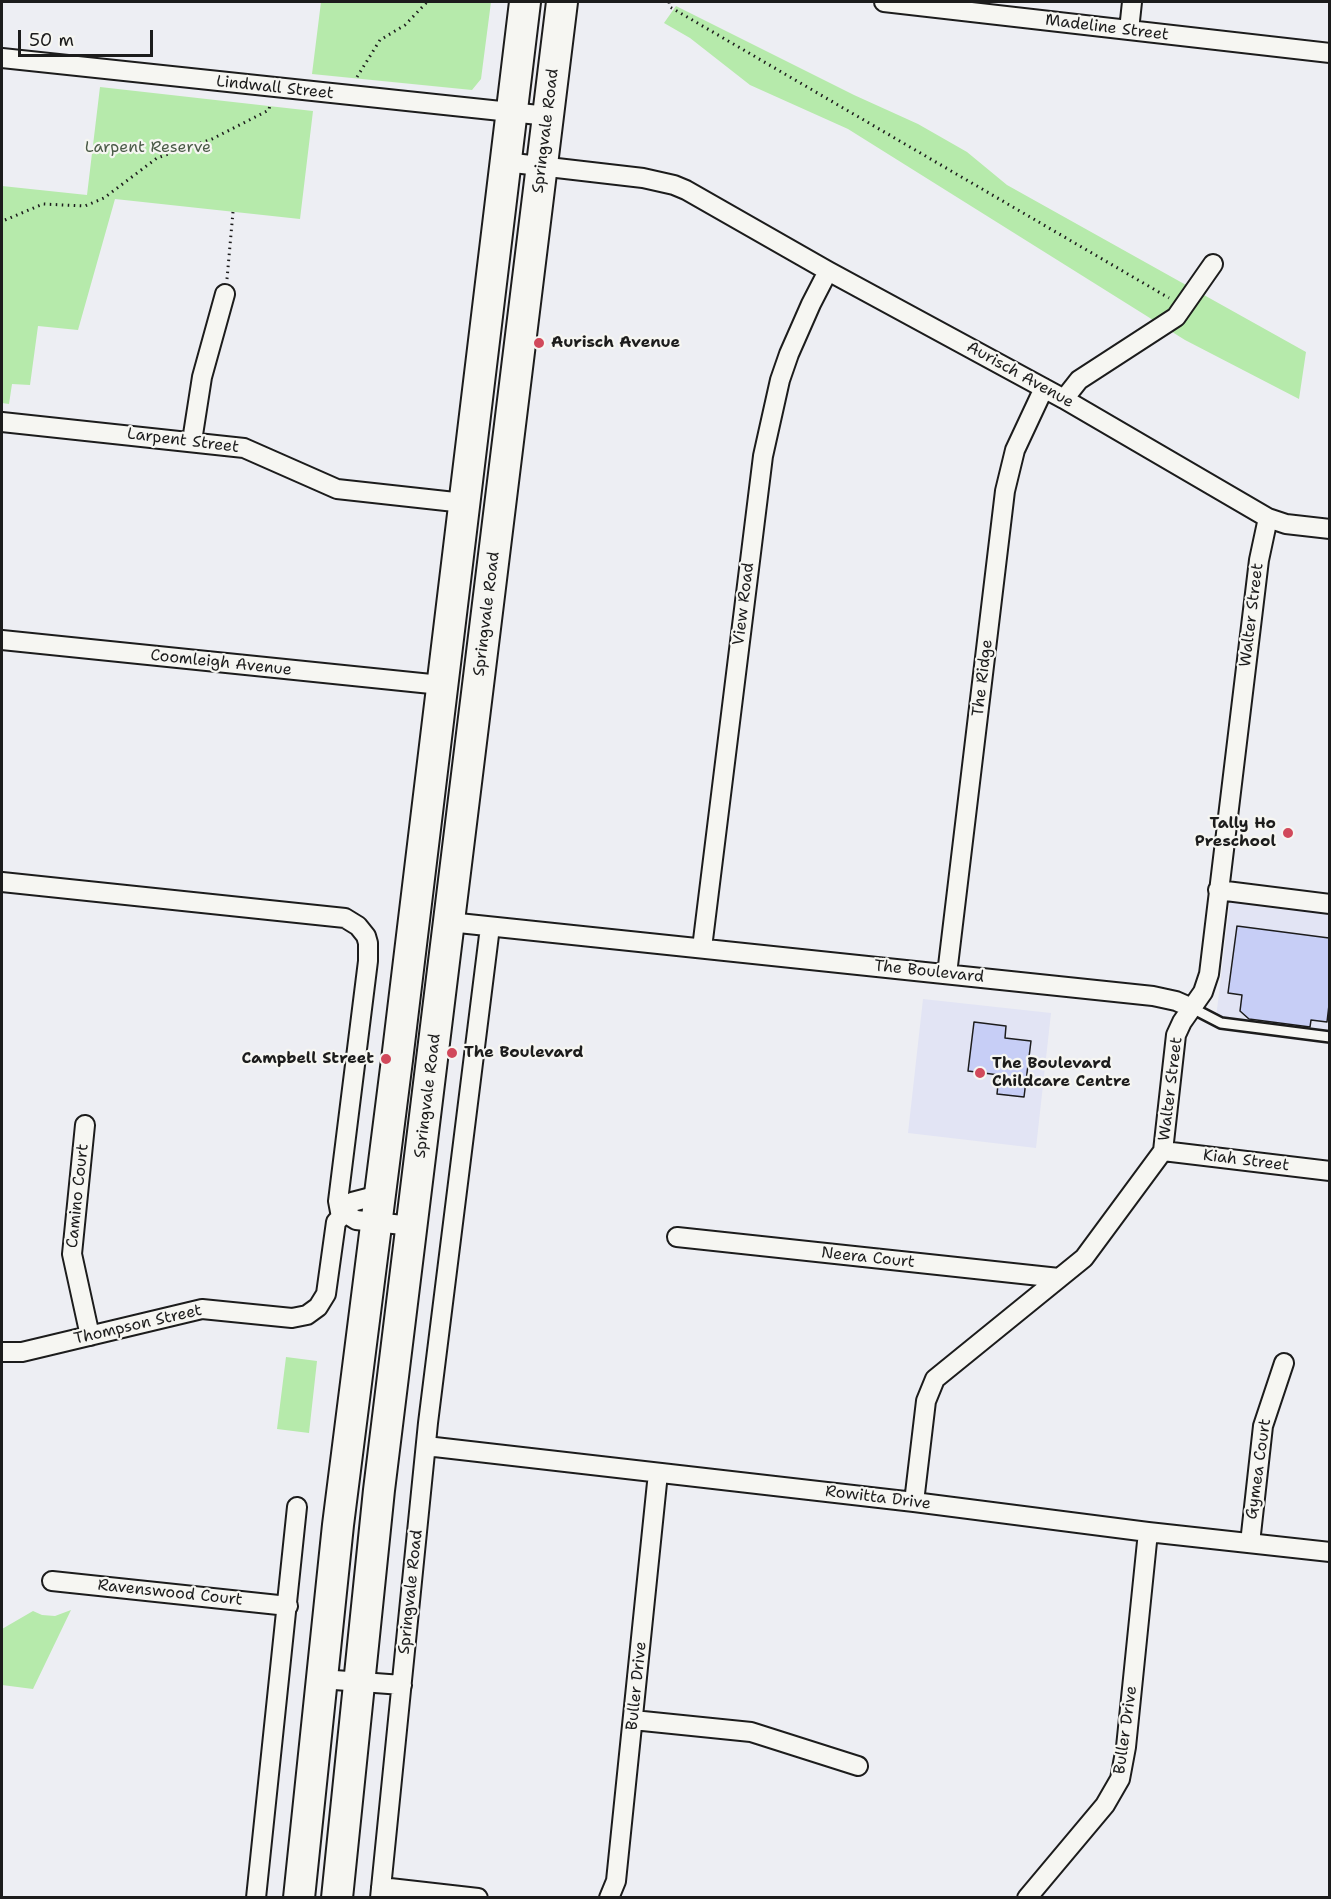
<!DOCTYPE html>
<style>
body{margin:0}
#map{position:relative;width:1331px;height:1899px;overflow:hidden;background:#edeef3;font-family:"Shantell Sans",sans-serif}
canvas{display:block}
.frame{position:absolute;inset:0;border:3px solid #1c1c1c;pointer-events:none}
.scale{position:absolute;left:18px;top:30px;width:135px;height:27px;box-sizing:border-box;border:3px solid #1c1c1c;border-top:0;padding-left:8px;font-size:18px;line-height:21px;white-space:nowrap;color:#1c1c1c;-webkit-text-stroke:4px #f6f6f2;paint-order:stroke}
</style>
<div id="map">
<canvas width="1331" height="1899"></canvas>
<div class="frame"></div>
<div class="scale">50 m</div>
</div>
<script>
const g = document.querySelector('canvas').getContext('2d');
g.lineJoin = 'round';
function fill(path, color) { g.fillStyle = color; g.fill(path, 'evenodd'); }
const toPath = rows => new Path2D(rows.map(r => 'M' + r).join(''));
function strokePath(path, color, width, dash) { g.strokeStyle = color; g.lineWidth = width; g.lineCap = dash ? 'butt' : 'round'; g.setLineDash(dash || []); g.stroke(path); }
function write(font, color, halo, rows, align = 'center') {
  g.font = font + ' "Shantell Sans",sans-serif'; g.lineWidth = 4.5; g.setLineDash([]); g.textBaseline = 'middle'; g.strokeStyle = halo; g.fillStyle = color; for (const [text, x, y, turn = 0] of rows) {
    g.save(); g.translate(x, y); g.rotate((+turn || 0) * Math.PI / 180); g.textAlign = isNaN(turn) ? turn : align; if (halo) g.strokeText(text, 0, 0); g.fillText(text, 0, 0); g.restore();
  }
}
const built = toPath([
 [1230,902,1329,912,1329,1042,1215,1026],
 [923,999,1051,1013,1036,1148,908,1133]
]);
const green = toPath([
 [321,2,491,2,481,79,472,90,312,74],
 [676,6,854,95,918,124,967,152,1007,185,1306,352,1299,399,1185,340,848,129,750,85,690,38,664,23],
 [100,87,313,111,300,219,115,199,78,330,38,326,30,385,12,384,9,404,2,403,2,186,87,195],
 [286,1357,317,1361,309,1433,277,1429],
 [71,1610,33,1689,2,1685,2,1629,33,1611,42,1615,55,1616]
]);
const building = toPath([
 [1237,926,1329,938,1329,1005,1327,1022,1311,1020,1310,1027,1249,1019,1240,1011,1242,995,1228,993,1237,926],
 [974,1022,1006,1026,1005,1038,1031,1041,1024,1097,997,1094,999,1075,968,1071,974,1022]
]);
const path = toPath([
 [669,2,670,7,1169,298],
 [357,77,380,40,405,25,427,2],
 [5,220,43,204,85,206,104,198,157,158,212,139,269,110,270,104],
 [227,279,233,212]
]);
const service = toPath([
 [1192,1008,1221,1023,1330,1037]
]);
const minor = toPath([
 [884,2,1330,53],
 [1129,30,1132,2],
 [2,58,548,116],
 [505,162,643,178,674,185,686,190,828,271,1064,399,1268,518,1286,524,1330,529],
 [1064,399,1079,380,1176,317,1213,264],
 [2,422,244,448,337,489,464,503],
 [192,441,202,377,225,294],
 [2,640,441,685],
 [2,882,345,918,358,926,366,936,368,943,368,961,338,1201,341,1217],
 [1218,890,1330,904],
 [449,922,1153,996,1176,1001,1192,1008],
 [702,948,763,456,780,380,789,354,811,304,828,271],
 [947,974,1005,491,1015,450,1044,388],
 [85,1125,72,1254,90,1336],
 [1163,1151,1330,1171],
 [345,1213,356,1220,412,1226],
 [677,1237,1059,1278],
 [2,1352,22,1352,202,1309,292,1318,307,1315,318,1307,326,1294,336,1222,345,1213,352,1202,379,1195],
 [426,1446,914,1502,1148,1532,1330,1552],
 [914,1502,926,1401,935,1379,1084,1258,1163,1151,1176,1035,1182,1022,1203,992,1209,974,1259,560,1268,518],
 [1250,1543,1263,1426,1284,1363],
 [52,1581,288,1606],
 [321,1679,402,1685],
 [633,1720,751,1732,858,1766],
 [381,1887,478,1898],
 [256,1898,297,1507],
 [380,1898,428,1423,490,927],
 [609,1898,616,1881,658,1473],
 [1027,1898,1105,1805,1120,1779,1126,1747,1148,1532]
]);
const trunk = toPath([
 [299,1898,338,1525,397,1060,525,2],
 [337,1898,379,1490,562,2]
]);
const markers = [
 [539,343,6,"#d1495b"],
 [1288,833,6,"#d1495b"],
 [452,1053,6,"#d1495b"],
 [386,1059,6,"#d1495b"],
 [980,1073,6,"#d1495b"]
];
const streetNames = [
 ["Madeline Street",1107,28,7],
 ["Lindwall Street",275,88,6],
 ["Springvale Road",546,131,-83],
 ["Aurisch Avenue",1020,375,29],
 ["Larpent Street",183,441,7],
 ["View Road",744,604,-83],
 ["Springvale Road",487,614,-83],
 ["Walter Street",1252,615,-83],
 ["Coomleigh Avenue",221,663,6],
 ["The Ridge",983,678,-83],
 ["The Boulevard",929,972,6],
 ["Walter Street",1171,1089,-83],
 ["Springvale Road",428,1096,-83],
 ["Kiah Street",1246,1161,7],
 ["Camino Court",78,1196,-84],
 ["Neera Court",868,1258,6],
 ["Thompson Street",138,1325,-13],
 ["Gymea Court",1259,1469,-82],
 ["Rowitta Drive",878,1498,7],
 ["Springvale Road",411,1592,-84],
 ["Ravenswood Court",170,1593,6],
 ["Buller Drive",637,1686,-84],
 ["Buller Drive",1126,1730,-82]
];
const parkNames = [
 ["Larpent Reserve",148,148]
];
const poiNames = [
 ["Aurisch Avenue",551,343],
 ["Tally Ho",1276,824,"right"],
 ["Preschool",1276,842,"right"],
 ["The Boulevard",464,1053],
 ["Campbell Street",374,1059,"right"],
 ["The Boulevard",992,1064],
 ["Childcare Centre",992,1082]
];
fill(built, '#e2e4f4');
fill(green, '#b6eaab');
fill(building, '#c7cef6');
strokePath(building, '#1c1c1c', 1.5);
strokePath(service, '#1c1c1c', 14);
strokePath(minor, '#1c1c1c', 22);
strokePath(trunk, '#1c1c1c', 34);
strokePath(path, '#1c1c1c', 3, [1.5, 4.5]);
strokePath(service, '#f6f6f2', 9);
strokePath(minor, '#f6f6f2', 18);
strokePath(trunk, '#f6f6f2', 30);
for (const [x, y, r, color] of markers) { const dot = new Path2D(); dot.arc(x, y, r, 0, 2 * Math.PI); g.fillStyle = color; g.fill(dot); strokePath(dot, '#f6f6f2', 2); }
write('16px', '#1c1c1c', '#f6f6f2', streetNames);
write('16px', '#4a5a47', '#f6f6f2', parkNames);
write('bold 16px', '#1c1c1c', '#f6f6f2', poiNames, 'left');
</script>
